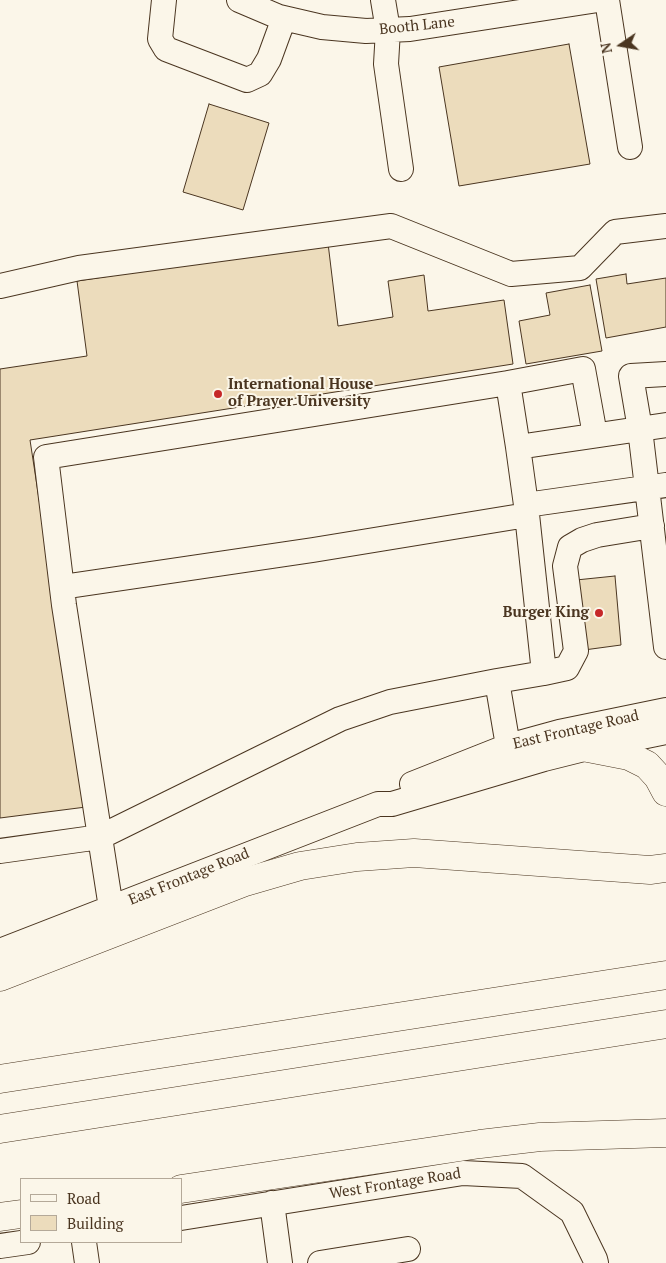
<!DOCTYPE html>
<style>
body{margin:0}
#map{position:relative;width:666px;height:1263px;overflow:hidden;background:#fbf6e9;font-family:"PT Serif",serif}
canvas{display:block}
.legend{position:absolute;left:20px;top:1178px;width:162px;height:65px;box-sizing:border-box;background:#fbf6e9;border:1px solid #b4a999;margin:0;padding:6px 9px;list-style:none;font-size:15px;color:#4a3520}
.legend li{display:flex;align-items:center;gap:10px;height:25px}
.legend b{width:25px;border:1px solid #b4a999}
.north{position:absolute;left:596px;top:20px;width:50px;height:50px;-webkit-text-stroke:4px #fbf6e9;paint-order:stroke;rotate:258deg;font-size:14px;font-weight:700;line-height:20px;text-align:center;color:#4a3520}
.north::after{content:'';display:block;margin:auto;width:18px;height:22px;background:#4a3520;clip-path:polygon(50% 0,100% 100%,50% 72%,0 100%)}
</style>
<div id="map">
<canvas width="666" height="1263"></canvas>
<ul class="legend">
<li><b style="height:6px;background:#fbf6e9"></b>Road</li>
<li><b style="height:14px;background:#ecdcbc"></b>Building</li>
</ul>
<div class="north">N</div>
</div>
<script>
const g = document.querySelector('canvas').getContext('2d');
g.lineJoin = 'round';
function fill(path, color) { g.fillStyle = color; g.fill(path, 'evenodd'); }
const toPath = rows => new Path2D(rows.map(r => 'M' + r).join(''));
function strokePath(path, color, width, dash) { g.strokeStyle = color; g.lineWidth = width; g.lineCap = dash ? 'butt' : 'round'; g.setLineDash(dash || []); g.stroke(path); }
function write(font, color, halo, rows, align = 'center') {
  g.font = font + ' "PT Serif",serif'; g.lineWidth = 4; g.setLineDash([]); g.textBaseline = 'middle'; g.strokeStyle = halo; g.fillStyle = color; for (const [text, x, y, turn = 0] of rows) {
    g.save(); g.translate(x, y); g.rotate((+turn || 0) * Math.PI / 180); g.textAlign = isNaN(turn) ? turn : align; if (halo) g.strokeText(text, 0, 0); g.fillText(text, 0, 0); g.restore();
  }
}
const building = toPath([
 [569,44,590,164,459,186,439,67,569,44],
 [209,104,269,123,243,210,183,192,209,104],
 [328,243,338,326,393,317,388,281,424,275,428,311,504,300,513,364,30,440,86,807,0,818,0,369,87,356,77,281,328,243],
 [626,274,627,284,666,278,666,327,606,338,596,279,626,274],
 [590,285,602,351,526,364,519,321,550,315,546,293,590,285],
 [615,576,621,645,584,650,576,580,615,576]
]);
const minor = toPath([
 [164,0,160,39,166,49,247,80,260,74,269,59,284,18],
 [239,0,279,17,322,27,366,31,410,29,598,0],
 [383,0,388,30,386,64,401,169],
 [607,0,630,147],
 [0,286,79,268,391,226,511,274,580,268,615,232,666,226],
 [666,374,631,376,640,429,666,647],
 [508,383,583,369,595,435],
 [526,505,666,485],
 [62,587,313,550,527,515],
 [544,673,567,668,576,651,565,566,570,547,582,540,597,535,652,526],
 [508,746,497,681,544,673,526,505,518,447],
 [412,784,508,746,559,732,666,710],
 [0,851,100,837,340,719,390,702,497,681],
 [111,908,64,605,46,457,508,383,518,447,666,425],
 [0,951,378,804,392,804,544,759,588,748,666,732],
 [272,1203,280,1263],
 [181,1218,463,1173,522,1176,572,1212,595,1259,596,1263],
 [84,1242,87,1263],
 [0,1246,28,1242],
 [351,1258,408,1249],
 [320,1263,351,1258,352,1263]
]);
const highway = toPath([
 [588,748,629,756,647,765,658,777,666,792],
 [0,977,245,882,300,866,357,857,414,853,650,870,666,868],
 [0,1079,666,975],
 [0,1129,666,1024],
 [181,1189,480,1144,540,1137,666,1133],
 [0,1217,21,1214]
]);
const markers = [
 [218,394,5,"#c62828"],
 [599,613,5,"#c62828"]
];
const streetNames = [
 ["Booth Lane",417,26,-6],
 ["East Frontage Road",576,730,-13],
 ["East Frontage Road",189,877,-22],
 ["West Frontage Road",395,1184,-9]
];
const poiNames = [
 ["International House",228,385],
 ["of Prayer University",228,402],
 ["Burger King",589,613,"right"]
];
fill(building, '#ecdcbc');
strokePath(building, '#4a3520', 1);
strokePath(minor, '#4a3520', 26);
strokePath(highway, '#4a3520', 29);
strokePath(minor, '#fbf6e9', 24);
strokePath(highway, '#fbf6e9', 28);
for (const [x, y, r, color] of markers) { const dot = new Path2D(); dot.arc(x, y, r, 0, 2 * Math.PI); g.fillStyle = color; g.fill(dot); strokePath(dot, '#fbf6e9', 2); }
write('15px', '#4a3520', '#fbf6e9', streetNames);
write('bold 15px', '#4a3520', '#fbf6e9', poiNames, 'left');
</script>
